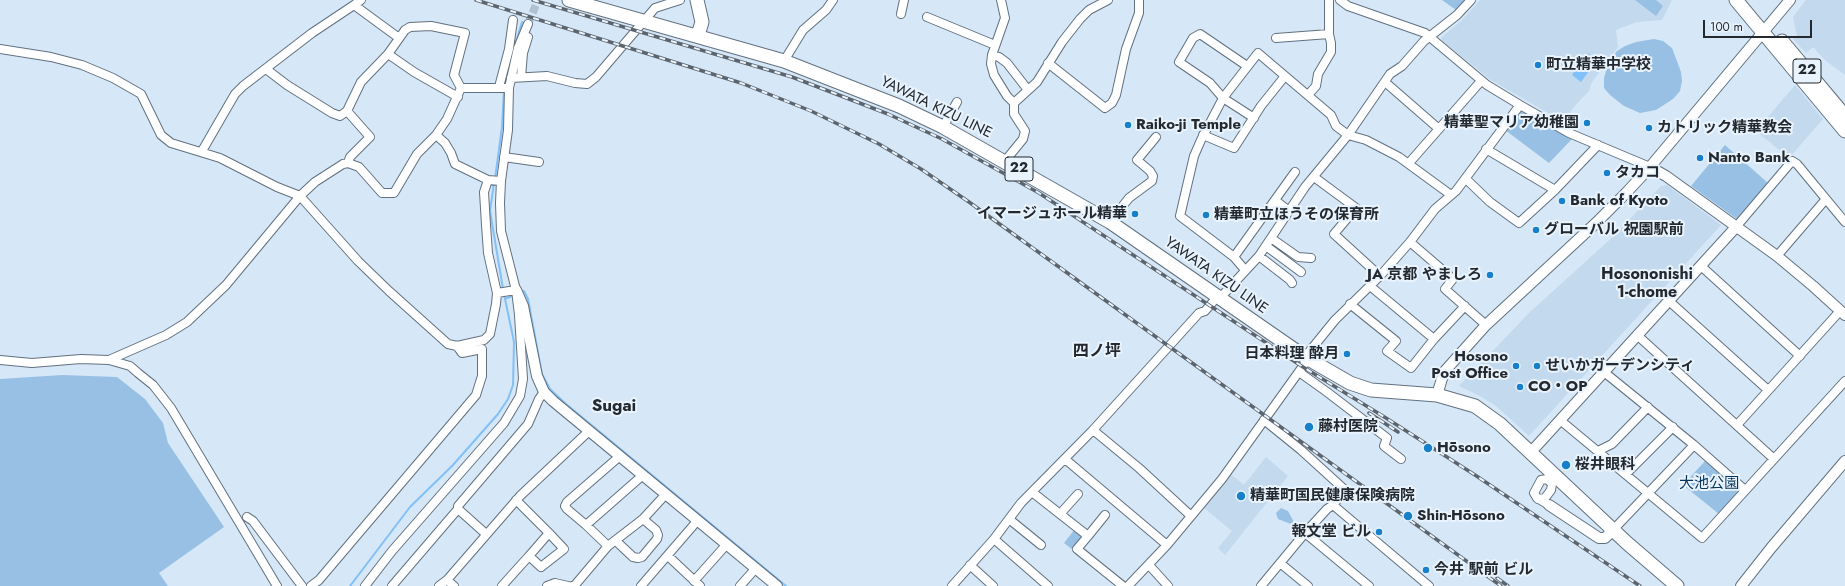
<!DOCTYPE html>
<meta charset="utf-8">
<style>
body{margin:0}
#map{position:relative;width:1845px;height:586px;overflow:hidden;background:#d6e7f7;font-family:Jost,sans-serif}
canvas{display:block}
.scale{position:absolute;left:1703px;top:20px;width:109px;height:18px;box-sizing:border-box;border:2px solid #23292f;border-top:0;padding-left:5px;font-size:12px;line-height:14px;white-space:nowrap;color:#23292f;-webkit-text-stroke:3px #e9f3fd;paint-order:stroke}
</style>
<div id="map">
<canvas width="1845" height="586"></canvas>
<div class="scale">100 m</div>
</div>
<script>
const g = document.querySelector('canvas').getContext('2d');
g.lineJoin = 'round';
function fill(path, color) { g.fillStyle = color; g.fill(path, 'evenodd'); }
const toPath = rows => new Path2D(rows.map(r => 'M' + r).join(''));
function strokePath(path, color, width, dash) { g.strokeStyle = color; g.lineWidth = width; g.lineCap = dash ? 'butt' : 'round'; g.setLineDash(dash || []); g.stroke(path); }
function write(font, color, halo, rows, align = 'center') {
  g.font = font + ' Jost,"Noto Sans JP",sans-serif'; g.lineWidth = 4; g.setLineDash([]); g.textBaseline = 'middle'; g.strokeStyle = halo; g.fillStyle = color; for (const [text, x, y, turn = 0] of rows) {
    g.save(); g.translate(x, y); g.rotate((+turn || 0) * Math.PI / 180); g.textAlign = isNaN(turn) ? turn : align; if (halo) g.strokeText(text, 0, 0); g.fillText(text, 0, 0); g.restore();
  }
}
const built = toPath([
 [1480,0,1672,0,1662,20,1637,22,1616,30,1618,47,1592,82,1589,91,1572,109,1565,123,1491,80,1441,40,1442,37,1461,21],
 [1806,0,1845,0,1845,75,1826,61,1813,47,1806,53,1793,39,1797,36,1793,17],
 [1795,85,1823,119,1789,158,1756,131],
 [1667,185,1721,225,1529,436,1496,406,1480,396,1459,386,1530,312,1615,235,1661,186],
 [1266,457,1288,476,1225,555,1218,548,1232,531,1203,507,1228,472,1244,485]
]);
const green = toPath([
 [1442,0,1465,0,1456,10],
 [1635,0,1656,0,1663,6,1656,16],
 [1654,39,1663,41,1672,48,1681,72,1682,81,1680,91,1673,99,1656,110,1640,113,1624,106,1610,95,1604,88,1604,78,1609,62,1617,51,1625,46,1636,42],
 [1523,111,1573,138,1549,163,1505,130,1518,113],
 [1725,145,1768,183,1737,219,1691,186],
 [62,375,117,377,145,399,163,423,168,443,224,527,159,573,168,586,0,586,0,379],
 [1706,460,1738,488,1739,493,1719,514,1683,485],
 [1281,508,1288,511,1296,526,1278,519,1276,513],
 [1075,529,1081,534,1081,539,1073,550,1064,543]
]);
const water = toPath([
 [1588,53,1597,60,1581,82,1572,75]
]);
const stream = toPath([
 [511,58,522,22],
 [495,179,502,127,504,90],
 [494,183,490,211,503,289],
 [524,291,528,299,542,374,550,389,566,404,786,586],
 [505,299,512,296],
 [350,586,410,507,453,465,498,414,508,399,513,385,514,342,504,294]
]);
const minorTunnel = toPath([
 [528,24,538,0]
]);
const minor = toPath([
 [1001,0,1005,18,992,55,991,64,994,75,1007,96,1014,103],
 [1340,0,1348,6,1425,33,1487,85,1520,105,1569,133,1650,167],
 [354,5,361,0],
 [901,14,904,0],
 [927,17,995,45],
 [1276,38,1329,34],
 [0,49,51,57,82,65,113,78,141,94,161,135,171,143,220,158,277,187,300,196,358,261,389,291,448,344,457,346,484,340,490,334,496,304,497,293,488,253,486,225,484,192,488,180],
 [388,54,414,72,458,97],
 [992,55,999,57,1007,63,1028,90],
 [784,61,803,30,826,10,833,0],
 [1048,63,1105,108,1112,103,1116,95,1126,49,1139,13,1139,0],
 [1247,66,1200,34,1193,38,1179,62,1210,83,1223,98,1254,118],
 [266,69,287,85,332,113,340,116,347,111],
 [521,77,523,53,528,37],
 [511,78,547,76,575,83,587,84,596,77,655,8,680,0],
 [1385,82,1439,129],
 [499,87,509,49,513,20],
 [1308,95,1316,86,1318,74,1331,52,1331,43,1329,34,1329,0],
 [943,127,957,102],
 [436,135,445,143,451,153,455,164,488,180,501,181],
 [1203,135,1234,148,1261,106,1285,76],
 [1486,149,1555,190],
 [202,151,235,94,243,86,312,33,354,5,399,38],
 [504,157,539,162],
 [1005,161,1023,139,1025,131,1014,114,1014,103,1037,82,1062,42,1080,19,1089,10,1108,0],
 [348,163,350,157,370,137,347,111,361,82,388,54,405,30,410,27,431,26,465,33,454,75,461,88],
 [1409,163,1481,81],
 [1314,177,1356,208,1334,234,1380,276],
 [1466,179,1490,202,1519,223,1555,190,1598,145],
 [1276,201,1289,211],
 [1110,222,1129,198,1152,181,1153,176,1150,171,1137,160,1156,137],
 [1736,227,1792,161,1797,164,1845,222],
 [1271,238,1298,257,1311,258],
 [1410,242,1453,279,1445,289,1486,325],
 [1266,246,1301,272],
 [1259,256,1290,280,1292,283],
 [1777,256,1826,199],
 [1234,257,1295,172],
 [1701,266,1800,356],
 [1245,270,1234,257,1180,216,1194,156,1201,140,1223,98,1258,53,1331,115,1336,126,1348,135,1366,140,1399,157,1451,195],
 [1370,286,1434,339],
 [497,293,516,290],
 [1220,298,1259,256,1305,187,1348,135,1390,74,1402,66,1424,41,1457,15,1471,0],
 [1669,301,1768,390],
 [1350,304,1396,341,1387,351,1411,368,1434,339,1465,306],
 [1637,335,1774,459],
 [1305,357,1335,320,1380,276,1410,242,1435,209,1456,191,1520,105],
 [0,360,32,363,81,359,109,360,166,335,187,322,226,285,300,196,315,182,343,164,348,163,359,167,382,193,394,193,417,154,436,135,447,119,461,88,509,88],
 [109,360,130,366,138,373,153,385,171,408,277,586],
 [1299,372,1327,392,1387,438,1384,446,1401,459],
 [1604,372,1694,445,1745,490],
 [1264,420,1301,450,1345,490,1333,505,1327,509,1305,533],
 [1560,420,1702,538,1845,381],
 [1737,425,1840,311],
 [1093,430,1139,468,1191,516],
 [1598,451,1612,444,1648,407],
 [1065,459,1167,545],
 [1626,474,1673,427],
 [1032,492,1088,536,1077,549,1123,586],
 [1538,499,1545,498,1551,490,1552,484,1547,479,1541,480,1534,493,1537,498,1549,505],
 [516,500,549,533,529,556],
 [1333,505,1429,586],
 [1060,514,1078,494],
 [247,517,253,521,302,586],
 [643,519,666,494],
 [1009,519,1041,545],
 [586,525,567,509,565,506,567,502,620,456],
 [1613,530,1694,445],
 [486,534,458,509,458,506,528,424,539,399,544,392],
 [1088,536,1105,515],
 [994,539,1048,586],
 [608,546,586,525,643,475],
 [668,556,700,586],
 [1280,563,1308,586],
 [970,565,993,586],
 [1149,565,1168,586],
 [447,580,454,586],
 [694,581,727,544],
 [311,586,319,580,476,395,482,376,482,349,462,353,457,346],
 [365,586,392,551,504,423,520,396,523,379,519,315,516,290,501,231,500,203,501,181,508,130,509,88,518,48,528,24],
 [392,586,458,509],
 [439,586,447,580,520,496,589,431],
 [502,586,529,556,541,567,564,549,549,533],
 [547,586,555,583,568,586],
 [572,586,575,585,608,546,643,519,656,530,658,535,657,539,642,557,638,558,633,557,616,541],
 [641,586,698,520],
 [740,586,756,568],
 [952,586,994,539,1021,503,1093,430,1199,313,1205,311,1218,296],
 [1128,586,1167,545,1222,479,1308,359],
 [1261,586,1305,533,1369,586]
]);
const tertiary = toPath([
 [1650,167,1666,176,1777,256,1813,286,1845,315],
 [516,290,523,306,537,376,544,392,553,401,777,586],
 [1437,395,1444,372,1486,325,1596,223,1626,193,1650,167,1790,0],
 [1531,452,1736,227],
 [1549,505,1599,538,1605,538,1613,530],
 [1741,586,1771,548,1845,461]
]);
const primary = toPath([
 [569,0,784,61,899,106,943,127,1110,222,1305,357,1350,383,1371,390,1437,395,1475,406,1500,424,1627,543,1677,586],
 [697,0,702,22,698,35],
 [1736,0,1845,131],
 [1782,41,1845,116]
]);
const rail = toPath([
 [476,0,741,83,811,111,879,144,921,169,969,202,1501,586],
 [533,0,792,77,888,114,942,139,1039,193,1303,367,1386,418,1475,475,1640,586],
 [1369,413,1398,432],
 [1497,578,1508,586]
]);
const markers = [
 [1538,65,4,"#1780cb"],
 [1587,123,4,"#1780cb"],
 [1128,125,4,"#1780cb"],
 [1649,128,4,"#1780cb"],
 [1700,158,4,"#1780cb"],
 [1607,173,4,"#1780cb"],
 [1562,201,4,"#1780cb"],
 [1135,214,4,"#1780cb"],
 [1206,215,4,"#1780cb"],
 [1536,230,4,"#1780cb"],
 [1490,275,4,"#1780cb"],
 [1347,354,4,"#1780cb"],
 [1516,366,4,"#1780cb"],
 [1537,366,4,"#1780cb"],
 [1520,387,4,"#1780cb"],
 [1309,427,5,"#1780cb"],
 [1428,448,5,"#1780cb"],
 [1566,465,5,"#1780cb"],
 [1241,496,5,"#1780cb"],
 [1408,516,5,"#1780cb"],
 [1379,532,4,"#1780cb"],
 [1426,570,4,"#1780cb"]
];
const shields = [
 [1807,71,28],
 [1019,169,28]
];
const shieldNames = [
 ["22",1807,71],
 ["22",1019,169]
];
const poiNames = [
 ["町立精華中学校",1546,65],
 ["精華聖マリア幼稚園",1579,123,"right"],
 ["Raiko-ji Temple",1136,125],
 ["カトリック精華教会",1657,128],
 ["Nanto Bank",1708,158],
 ["タカコ",1615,173],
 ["Bank of Kyoto",1570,201],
 ["イマージュホール精華",1127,214,"right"],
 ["精華町立ほうその保育所",1214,215],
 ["グローバル 祝園駅前",1544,230],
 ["JA 京都 やましろ",1482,275,"right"],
 ["日本料理 酔月",1339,354,"right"],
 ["Hosono",1508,357,"right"],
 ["Post Office",1508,374,"right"],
 ["せいかガーデンシティ",1545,366],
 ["CO・OP",1528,387],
 ["藤村医院",1318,427],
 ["Hōsono",1437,448],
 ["桜井眼科",1575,465],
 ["精華町国民健康保険病院",1250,496],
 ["Shin-Hōsono",1417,516],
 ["報文堂 ビル",1371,532,"right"],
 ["今井 駅前 ビル",1434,570]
];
const streetNames = [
 ["YAWATA KIZU LINE",936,108,26],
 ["YAWATA KIZU LINE",1216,276,35]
];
const parkNames = [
 ["大池公園",1709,484]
];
const neighbourhoodNames = [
 ["Hosononishi",1647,275],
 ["1-chome",1647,293],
 ["四ノ坪",1097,352]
];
const quarterNames = [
 ["Sugai",614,407]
];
fill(built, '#c3d9ee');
fill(green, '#98c0e4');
fill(water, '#82c0f8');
strokePath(stream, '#82c0f8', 2);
strokePath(minorTunnel, '#b2c1cf', 8, [8, 4]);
strokePath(minor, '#62717f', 10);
strokePath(tertiary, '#62717f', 12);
strokePath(primary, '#62717f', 15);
strokePath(minor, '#fff', 8);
strokePath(tertiary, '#fff', 10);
strokePath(primary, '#fff', 13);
strokePath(rail, '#5c656e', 3.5);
strokePath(rail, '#e9f3fd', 2, [6]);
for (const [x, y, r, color] of markers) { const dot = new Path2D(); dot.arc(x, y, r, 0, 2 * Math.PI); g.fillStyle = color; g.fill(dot); strokePath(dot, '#e9f3fd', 1.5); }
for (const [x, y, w] of shields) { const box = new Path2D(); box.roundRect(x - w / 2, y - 12, w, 24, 3); g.fillStyle = '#e9f3fd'; g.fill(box); strokePath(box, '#23292f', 1); }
write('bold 14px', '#23292f', null, shieldNames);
write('bold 15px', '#23292f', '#e9f3fd', poiNames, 'left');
write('15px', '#23292f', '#e9f3fd', streetNames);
write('15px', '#06375a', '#e9f3fd', parkNames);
write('bold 16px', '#23292f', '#e9f3fd', neighbourhoodNames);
write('bold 17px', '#23292f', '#e9f3fd', quarterNames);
</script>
